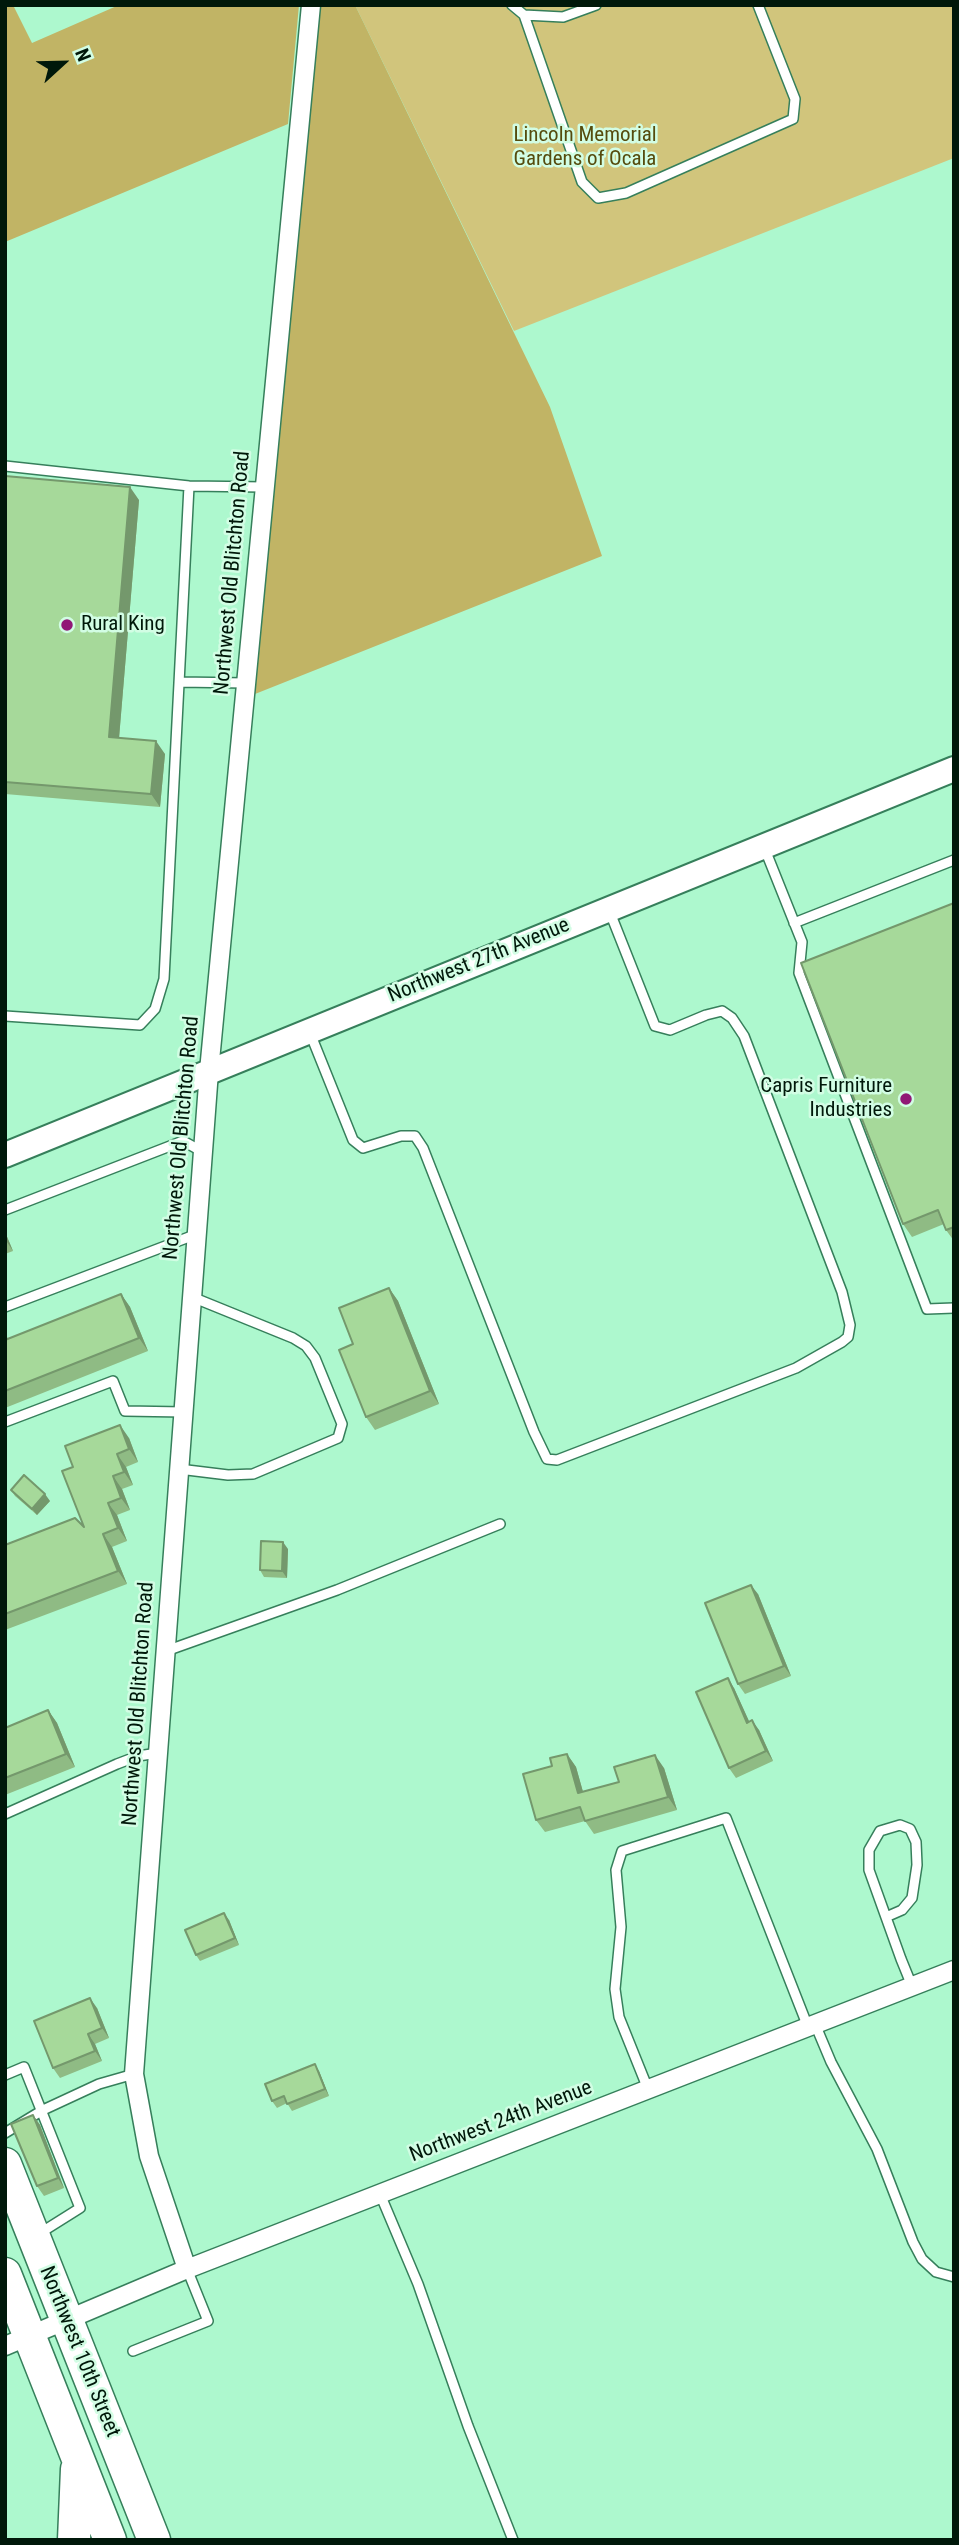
<!DOCTYPE html>
<style>
body{margin:0}
#map{position:relative;width:959px;height:2545px;overflow:hidden;background:#adf8ce;font-family:"Roboto Condensed",sans-serif}
canvas{display:block}
.frame{position:absolute;inset:0;border:7px solid #00180a;pointer-events:none}
.north{position:absolute;left:28px;top:28px;width:70px;height:70px;-webkit-text-stroke:5px #d2fde4;paint-order:stroke;rotate:68deg;font-size:19px;font-weight:700;line-height:28px;text-align:center;color:#00180a}
.north::after{content:'';display:block;margin:auto;width:24px;height:32px;background:#00180a;clip-path:polygon(50% 0,100% 100%,50% 72%,0 100%)}
</style>
<div id="map">
<canvas width="959" height="2545"></canvas>
<div class="frame"></div>
<div class="north">N</div>
</div>
<script>
const g = document.querySelector('canvas').getContext('2d');
g.lineJoin = 'round';
function fill(path, color) { g.fillStyle = color; g.fill(path, 'evenodd'); }
const toPath = rows => new Path2D(rows.map(r => 'M' + r).join(''));
function strokePath(path, color, width, dash) { g.strokeStyle = color; g.lineWidth = width; g.lineCap = dash ? 'butt' : 'round'; g.setLineDash(dash || []); g.stroke(path); }
function write(font, color, halo, rows, align = 'center') {
  g.font = font + ' "Roboto Condensed",sans-serif'; g.lineWidth = 5; g.setLineDash([]); g.textBaseline = 'middle'; g.strokeStyle = halo; g.fillStyle = color; for (const [text, x, y, turn = 0] of rows) {
    g.save(); g.translate(x, y); g.rotate((+turn || 0) * Math.PI / 180); g.textAlign = isNaN(turn) ? turn : align; if (halo) g.strokeText(text, 0, 0); g.fillText(text, 0, 0); g.restore();
  }
}
const green = toPath([
 [355,5,954,5,954,158,514,331]
]);
const forest = toPath([
 [5,5,13,5,32,43,119,5,299,5,288,124,5,242],
 [320,5,355,5,550,407,602,556,255,694]
]);
const lane = toPath([
 [512,5,524,15,582,182,598,198,626,193,793,119,795,99,758,5],
 [524,15,563,17,596,5],
 [5,466,189,486,264,487],
 [179,682,246,683],
 [764,847,802,942,799,973,927,1309,954,1308],
 [794,923,954,860],
 [5,1016,140,1025,155,1009,164,979,189,486],
 [310,1033,353,1140,363,1148,401,1136,415,1136,423,1148,534,1432,547,1459,557,1460,796,1368,842,1342,848,1337,850,1325,842,1292,744,1036,732,1018,722,1011,706,1015,670,1030,655,1026,609,910],
 [5,1210,183,1141,203,1152],
 [5,1307,197,1234],
 [5,1422,113,1381,125,1411,184,1412],
 [179,1469,228,1475,253,1474,338,1438,342,1424,315,1358,306,1346,293,1338,192,1297],
 [166,1651,337,1590,500,1524],
 [5,1814,117,1764,138,1756,158,1753],
 [886,1917,902,1910,912,1898,917,1865,916,1842,910,1829,900,1825,880,1831,869,1850,869,1870,901,1959,912,1986],
 [815,2024,831,2062,877,2149,913,2242,922,2259,936,2272,954,2277],
 [5,2075,24,2067,80,2208,37,2235],
 [648,2089,619,2017,615,1989,621,1927,616,1870,622,1851,726,1818,808,2027],
 [5,2133,43,2110,99,2084,134,2074],
 [380,2194,418,2284,468,2426,513,2540],
 [133,2351,208,2321,187,2269]
]);
const street = toPath([
 [187,2269,149,2156,134,2074,209,1071,311,5],
 [5,2346,187,2269,954,1970]
]);
const secondary = toPath([
 [5,1155,954,769]
]);
const highway = toPath([
 [5,2164,154,2540],
 [5,2274,110,2540],
 [74,2540,77,2469]
]);
const wall = toPath([
 [5,476,139,500,119,738,165,754,160,807,5,794],
 [954,903,954,1241,946,1230,944,1224,912,1237,903,1224],
 [5,1232,13,1251,5,1254],
 [389,1288,398,1301,439,1404,375,1430,366,1417,353,1344],
 [121,1294,130,1307,148,1351,5,1408,5,1332,8,1339],
 [129,1438,138,1462,126,1467,133,1485,122,1489,130,1510,117,1515,127,1541,112,1547,127,1584,5,1630,5,1545,84,1527,73,1467],
 [11,1490,50,1501,37,1515,15,1496],
 [288,1549,287,1578,264,1577,260,1570],
 [758,1594,791,1676,745,1694,738,1684],
 [734,1688,749,1722,759,1730,773,1761,736,1778,729,1768],
 [48,1710,57,1723,75,1767,5,1795,5,1728],
 [567,1754,576,1767,583,1792,664,1768,677,1810,594,1834,585,1821,545,1832,536,1820,552,1766],
 [229,1920,239,1945,200,1961,196,1955],
 [97,2008,109,2038,95,2044,102,2061,60,2078,53,2068],
 [319,2071,329,2096,292,2111,287,2103,277,2108,272,2101],
 [33,2115,40,2125,64,2188,44,2196,37,2186]
]);
const shadedWall = toPath([
 [130,487,139,500,118,750,109,737],
 [156,741,165,754,160,807,151,794],
 [5,1232,13,1251,5,1239],
 [389,1288,398,1301,439,1404,430,1391],
 [121,1294,130,1307,148,1351,139,1338],
 [120,1425,129,1438,138,1462,129,1449],
 [117,1454,126,1467,133,1485,124,1472],
 [113,1476,122,1489,130,1510,121,1498],
 [45,1494,50,1501,37,1515,32,1509],
 [108,1503,117,1515,127,1541,118,1528],
 [103,1534,112,1547,127,1584,118,1571],
 [283,1542,288,1549,287,1578,282,1571],
 [751,1585,758,1594,791,1676,784,1666],
 [728,1678,734,1688,754,1732,747,1723],
 [48,1710,57,1723,75,1767,66,1754],
 [752,1720,759,1730,773,1761,766,1751],
 [567,1754,576,1767,587,1806,578,1793],
 [655,1755,664,1768,677,1810,668,1797],
 [224,1913,229,1920,239,1945,235,1938],
 [90,1998,97,2008,109,2038,102,2028],
 [88,2034,95,2044,102,2061,95,2051],
 [315,2064,319,2071,329,2096,325,2089],
 [33,2115,40,2125,64,2188,58,2178]
]);
const building = toPath([
 [5,476,130,487,109,737,156,741,151,794,5,782,5,476],
 [954,903,954,1227,946,1230,938,1210,903,1224,801,963,954,903],
 [389,1288,430,1391,366,1417,339,1350,353,1344,339,1308,389,1288],
 [121,1294,139,1338,5,1391,5,1340,121,1294],
 [120,1425,129,1449,117,1454,124,1472,113,1476,121,1498,108,1503,118,1528,103,1534,118,1571,5,1614,5,1545,75,1518,84,1527,62,1471,73,1467,65,1446,120,1425],
 [24,1475,45,1494,32,1509,11,1490,24,1475],
 [261,1541,283,1542,282,1571,260,1570,261,1541],
 [751,1585,784,1666,738,1684,705,1603,751,1585],
 [728,1678,747,1723,752,1720,766,1751,729,1768,696,1692,728,1678],
 [48,1710,66,1754,5,1778,5,1728,48,1710],
 [567,1754,578,1793,619,1782,614,1767,655,1755,668,1797,585,1821,580,1807,536,1820,523,1774,552,1766,550,1758,567,1754],
 [224,1913,235,1938,196,1955,185,1930,224,1913],
 [90,1998,102,2028,88,2034,95,2051,53,2068,34,2021,90,1998],
 [315,2064,325,2089,287,2104,284,2096,272,2101,265,2084,315,2064],
 [33,2115,58,2178,37,2186,11,2124,33,2115]
]);
const markers = [
 [67,625,7,"#911876"],
 [906,1099,7,"#911876"]
];
const parkNames = [
 ["Lincoln Memorial",585,136],
 ["Gardens of Ocala",585,160]
];
const streetNames = [
 ["Northwest Old Blitchton Road",233,573,-85],
 ["Northwest 27th Avenue",479,961,-22],
 ["Northwest Old Blitchton Road",182,1138,-85],
 ["Northwest Old Blitchton Road",139,1704,-86],
 ["Northwest 24th Avenue",501,2122,-21],
 ["Northwest 10th Street",79,2352,68]
];
const poiNames = [
 ["Rural King",81,625],
 ["Capris Furniture",892,1087,"right"],
 ["Industries",892,1111,"right"]
];
fill(green, '#d1c57c');
fill(forest, '#c1b465');
strokePath(lane, '#367f5b', 12);
strokePath(street, '#367f5b', 21);
strokePath(secondary, '#367f5b', 28);
strokePath(highway, '#367f5b', 35);
strokePath(lane, '#fff', 9);
strokePath(street, '#fff', 18);
strokePath(secondary, '#fff', 24);
strokePath(highway, '#fff', 32);
fill(wall, '#8fbb84');
fill(shadedWall, '#74986c');
fill(building, '#a6d99a');
strokePath(building, '#74986c', 2);
for (const [x, y, r, color] of markers) { const dot = new Path2D(); dot.arc(x, y, r, 0, 2 * Math.PI); g.fillStyle = color; g.fill(dot); strokePath(dot, '#d2fde4', 2.5); }
write('21px', '#554b0d', '#d2fde4', parkNames);
write('21px', '#00180a', '#d2fde4', streetNames);
write('21px', '#00180a', '#d2fde4', poiNames, 'left');
</script>
